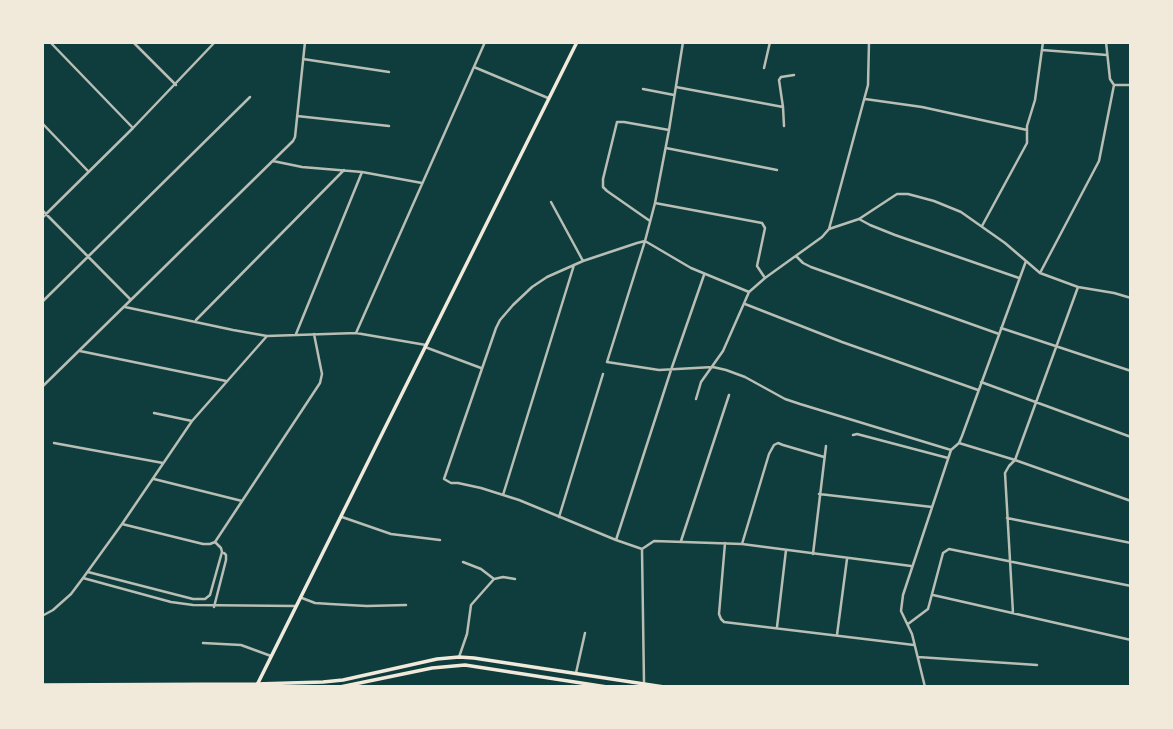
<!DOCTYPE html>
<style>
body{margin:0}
#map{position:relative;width:1173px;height:729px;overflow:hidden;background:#0f3d3e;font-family:"Noto Serif",serif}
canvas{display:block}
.frame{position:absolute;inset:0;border:44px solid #f1e9da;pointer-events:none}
</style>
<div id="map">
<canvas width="1173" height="729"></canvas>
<div class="frame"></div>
</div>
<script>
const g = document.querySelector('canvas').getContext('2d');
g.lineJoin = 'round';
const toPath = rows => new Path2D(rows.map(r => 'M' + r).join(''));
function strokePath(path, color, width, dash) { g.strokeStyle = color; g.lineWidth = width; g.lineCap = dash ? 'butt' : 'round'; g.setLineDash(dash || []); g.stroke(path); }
const minor = toPath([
 [50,42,133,128],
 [133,42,176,85],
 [683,42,669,130,655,203,645,241,607,362,659,370,713,367,726,370,745,377,785,399,800,404,951,450],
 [1042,50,1107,55],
 [303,59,389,72],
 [474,67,548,98],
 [764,68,770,42],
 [1114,85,1131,85],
 [676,87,783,107],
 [643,89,674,95],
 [865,99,922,107,1027,130],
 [297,116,389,126],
 [42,123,88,171],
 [784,126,783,107,779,80,781,77,794,75],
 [666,148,777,170],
 [273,161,302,167,362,172,422,183],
 [551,202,583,261],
 [655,203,762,223,765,228,757,266,765,278],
 [42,210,131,300],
 [42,218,133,128,215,42],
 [859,219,870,225,895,235,1019,278],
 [650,221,607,191,603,187,603,179,617,122,624,122,669,130],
 [982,226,1027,143,1027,126,1035,100,1043,42],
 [829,229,868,85,869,42],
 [797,257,803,263,811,267,999,334],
 [1040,273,1099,161,1114,85,1110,79,1106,42],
 [42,302,250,97],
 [745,304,842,342,978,390],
 [125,307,233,330,267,336,356,333,426,345],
 [196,320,344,170],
 [1001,328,1131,371],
 [356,333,485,42],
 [296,334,362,172],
 [425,347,481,368],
 [80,351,226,381],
 [981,382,1131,437],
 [42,387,293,141,295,137,305,42],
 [696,399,701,382,723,351,749,292,765,278,822,237,829,229,859,219,897,194,908,194,934,201,961,212,1005,243,1040,273,1078,287,1114,293,1131,298],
 [154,413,192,421],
 [853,435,857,434,948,458],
 [54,443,163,463],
 [959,443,1015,460,1131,501],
 [154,479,242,501],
 [819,494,932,507],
 [503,495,574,265],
 [342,517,391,534,440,540],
 [559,517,603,374],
 [1007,518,1131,543],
 [122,524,203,544,210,544,215,542,320,383,322,374,314,334],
 [616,540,671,370,704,275],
 [681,541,729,395],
 [725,543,719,614,721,619,724,622,914,645],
 [742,544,769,454,774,445,778,443,783,445,824,457],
 [642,549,616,540,519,500,481,488,458,483,451,483,444,479,496,328,500,320,513,305,532,287,547,277,583,261,637,243,645,241,691,268,749,292],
 [642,549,654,541,742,544,911,566],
 [642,550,644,683],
 [813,554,826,446],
 [463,562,481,569,494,579],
 [88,572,193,599,205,599,210,595,222,552,221,548,215,542],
 [83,578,171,602,193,605,295,606],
 [933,595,1131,640],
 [302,598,315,603,330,604,367,606,406,605],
 [214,607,226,560,226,555,224,553],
 [1013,613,1005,473,1009,466,1015,460,1078,287],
 [42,616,53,610,71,594,83,578,122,524,192,421,267,336],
 [908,624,928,609,943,553,949,549,1131,586],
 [777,627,786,550],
 [837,635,847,559],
 [203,643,241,645,271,656],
 [459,657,467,634,471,605,494,579,503,577,515,579],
 [918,657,1037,665],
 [576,673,585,633],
 [925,687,912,634,901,611,903,595,951,450,959,443,962,436,1026,261]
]);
const secondary = toPath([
 [256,687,577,42]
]);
const primary = toPath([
 [42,685,256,684,323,682,343,680,437,659,459,657,474,658,664,687],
 [340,687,432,668,465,665,607,687]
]);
strokePath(minor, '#b8beb3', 2.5);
strokePath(secondary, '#f1e9da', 3.5);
strokePath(primary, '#f1e9da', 3.5);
</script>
